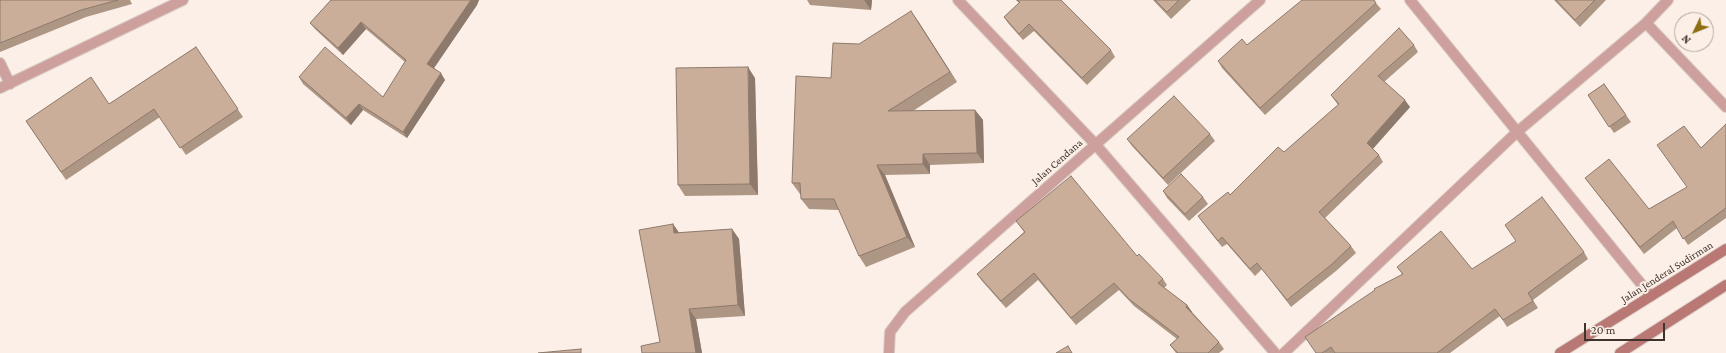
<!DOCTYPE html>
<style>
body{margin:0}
#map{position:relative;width:1726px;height:353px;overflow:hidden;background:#fbefe7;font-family:"Crimson Pro",serif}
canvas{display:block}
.north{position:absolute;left:1674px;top:12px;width:40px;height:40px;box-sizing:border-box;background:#fbefe7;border:1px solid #b0a49c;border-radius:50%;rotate:227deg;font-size:11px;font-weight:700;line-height:16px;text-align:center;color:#3f332b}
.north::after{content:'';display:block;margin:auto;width:14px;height:18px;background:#8a6e0f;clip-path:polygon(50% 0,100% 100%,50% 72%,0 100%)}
.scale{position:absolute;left:1584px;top:323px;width:81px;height:18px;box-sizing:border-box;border:2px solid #3f332b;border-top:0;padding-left:5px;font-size:12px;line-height:14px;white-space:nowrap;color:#3f332b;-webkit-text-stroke:3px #fbefe7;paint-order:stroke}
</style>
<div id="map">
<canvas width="1726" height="353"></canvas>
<div class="north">N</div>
<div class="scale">20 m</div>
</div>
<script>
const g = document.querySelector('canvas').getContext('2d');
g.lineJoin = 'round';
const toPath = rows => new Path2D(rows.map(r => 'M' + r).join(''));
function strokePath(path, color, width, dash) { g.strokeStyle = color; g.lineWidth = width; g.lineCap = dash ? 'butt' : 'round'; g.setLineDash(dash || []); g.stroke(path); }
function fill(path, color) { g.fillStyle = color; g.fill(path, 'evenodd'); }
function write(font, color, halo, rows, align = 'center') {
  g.font = font + ' "Crimson Pro",serif'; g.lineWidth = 4; g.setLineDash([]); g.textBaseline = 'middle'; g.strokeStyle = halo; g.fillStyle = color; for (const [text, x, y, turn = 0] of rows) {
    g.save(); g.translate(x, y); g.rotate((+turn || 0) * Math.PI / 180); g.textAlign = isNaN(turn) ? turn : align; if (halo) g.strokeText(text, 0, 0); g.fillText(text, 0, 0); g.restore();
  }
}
const street = toPath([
 [958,0,1096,145,1275,353],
 [1410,0,1651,296],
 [1646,23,1668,0],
 [0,63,10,84],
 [0,88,183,0],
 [889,353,890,332,905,312,1260,0],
 [1284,353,1517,132,1646,23,1726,107]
]);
const secondary = toPath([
 [1560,353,1726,249],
 [1620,353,1726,285]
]);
const wall = toPath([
 [0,0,130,0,132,4,86,17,0,52],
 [331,0,479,0,477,5,434,68,445,80,407,138,363,110,351,125,303,84,299,77,383,97,405,62,366,29,343,55,315,29,310,23],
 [807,0,872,0,871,10,810,5],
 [1016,0,1061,0,1111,50,1115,57,1087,85,1034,31,1023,40,1008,23,1004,17,1019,3],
 [1153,0,1191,0,1171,19],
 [1554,0,1606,0,1580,27],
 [1376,3,1381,9,1265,115,1222,68,1218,61,1247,45],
 [918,21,957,82,913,111,975,110,983,120,984,163,930,165,930,174,885,175,915,247,866,267,859,256,839,210,809,209,801,199,801,194,800,194,792,183,831,78,859,44],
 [1414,45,1418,52,1384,82,1410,107,1372,149,1379,155,1383,162,1325,218,1351,246,1356,253,1336,271,1291,307,1262,269,1255,276,1227,244,1222,247,1198,216,1230,195,1284,152,1338,105,1331,95],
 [196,47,243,117,186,155,160,117,66,180,26,121,109,104],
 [755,78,758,195,685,196,678,185],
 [1604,84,1631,122,1614,133,1588,95],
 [1726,124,1726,218,1688,245,1677,228,1644,254,1585,178,1649,209,1687,187,1701,148],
 [1210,134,1215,141,1168,185,1132,146,1127,139],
 [1163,191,1203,197,1208,204,1189,221,1167,198],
 [1016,221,1137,256,1163,279,1167,285,1164,288,1187,305,1192,312,1219,342,1224,349,1219,353,1176,353,1170,345,1177,339,1134,306,1119,290,1076,325,1038,280,1006,308,982,281,977,274,1024,232],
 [673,224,679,233,732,229,739,239,745,316,696,319,702,353,642,353,660,342],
 [1584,252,1588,259,1533,300,1538,308,1507,327,1500,316,1450,353,1316,353,1402,274,1397,267,1472,269]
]);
const shadedWall = toPath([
 [471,0,479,0,477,5,432,71,427,64],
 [864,0,872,0,871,10],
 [911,11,918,21,957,82,950,72],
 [361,22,366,29,343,55,338,48],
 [748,67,755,78,758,195,750,184],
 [441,73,445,80,407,138,403,132],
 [1405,100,1410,107,1372,150,1367,143],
 [359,104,363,110,351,125,346,118],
 [975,110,983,120,984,163,977,153],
 [923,154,930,165,930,174,923,164],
 [877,165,885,175,915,247,907,237],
 [673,224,680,234,674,233],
 [732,229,739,239,745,316,738,305],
 [1187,305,1192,312,1191,313,1186,307],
 [689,309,696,319,702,353,696,353]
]);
const building = toPath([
 [0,0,118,0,81,10,0,43,0,0],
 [331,0,471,0,427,64,441,73,403,132,359,104,346,118,299,77,325,47,383,97,406,60,361,22,338,48,310,23,331,0],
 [1017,0,1061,0,1111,50,1082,78,1029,24,1019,34,1004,17,1020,2,1017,0],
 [1155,0,1179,0,1167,12,1155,0],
 [1302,0,1374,0,1376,3,1260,108,1218,61,1242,39,1247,45,1302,0],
 [1556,0,1595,0,1575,20,1556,0],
 [911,11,950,72,888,111,975,110,977,153,923,154,923,164,877,165,907,237,859,256,834,199,801,199,800,183,792,183,796,76,831,78,833,43,859,44,911,11],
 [1399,28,1414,45,1378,76,1405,100,1367,143,1379,155,1319,212,1351,246,1331,265,1287,300,1257,263,1250,269,1222,237,1218,241,1198,216,1228,192,1230,195,1278,147,1284,152,1339,104,1331,95,1399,28],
 [196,47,238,109,180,148,154,109,61,172,26,121,91,77,109,104,196,47],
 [748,67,750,184,678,185,676,68,748,67],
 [1604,84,1626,115,1609,127,1588,95,1604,84],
 [1174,96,1210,134,1163,178,1127,139,1174,96],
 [1726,124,1726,208,1683,239,1673,221,1640,247,1585,178,1609,159,1649,209,1687,187,1657,145,1684,126,1701,148,1726,124],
 [1181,174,1203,197,1185,214,1163,191,1181,174],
 [1071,176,1137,256,1139,254,1163,279,1158,283,1187,305,1186,307,1219,342,1208,353,1178,353,1170,345,1179,337,1129,299,1114,283,1071,318,1034,273,1001,301,977,274,1025,232,1016,221,1071,176],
 [1542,197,1584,252,1528,293,1533,301,1503,320,1495,309,1437,353,1335,353,1331,347,1322,353,1316,353,1305,337,1375,290,1374,289,1403,274,1397,267,1441,231,1472,269,1516,241,1505,225,1542,197],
 [673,224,674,233,732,229,738,305,689,309,696,353,642,353,641,346,660,342,639,230,673,224],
 [1068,346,1072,353,1056,353,1068,346],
 [581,349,581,353,538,353,581,349]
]);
const streetNames = [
 ["Jalan Cendana",1057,162,-41],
 ["Jalan Jenderal Sudirman",1667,272,-32]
];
strokePath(street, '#d9cdc5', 12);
strokePath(secondary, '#d9cdc5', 12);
strokePath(street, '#cea09d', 10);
strokePath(secondary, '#b97874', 10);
fill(wall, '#ae9684');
fill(shadedWall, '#8d7a6c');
fill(building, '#caae9a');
strokePath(building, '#8d7a6c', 1);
write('11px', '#3f332b', '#fbefe7', streetNames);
</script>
